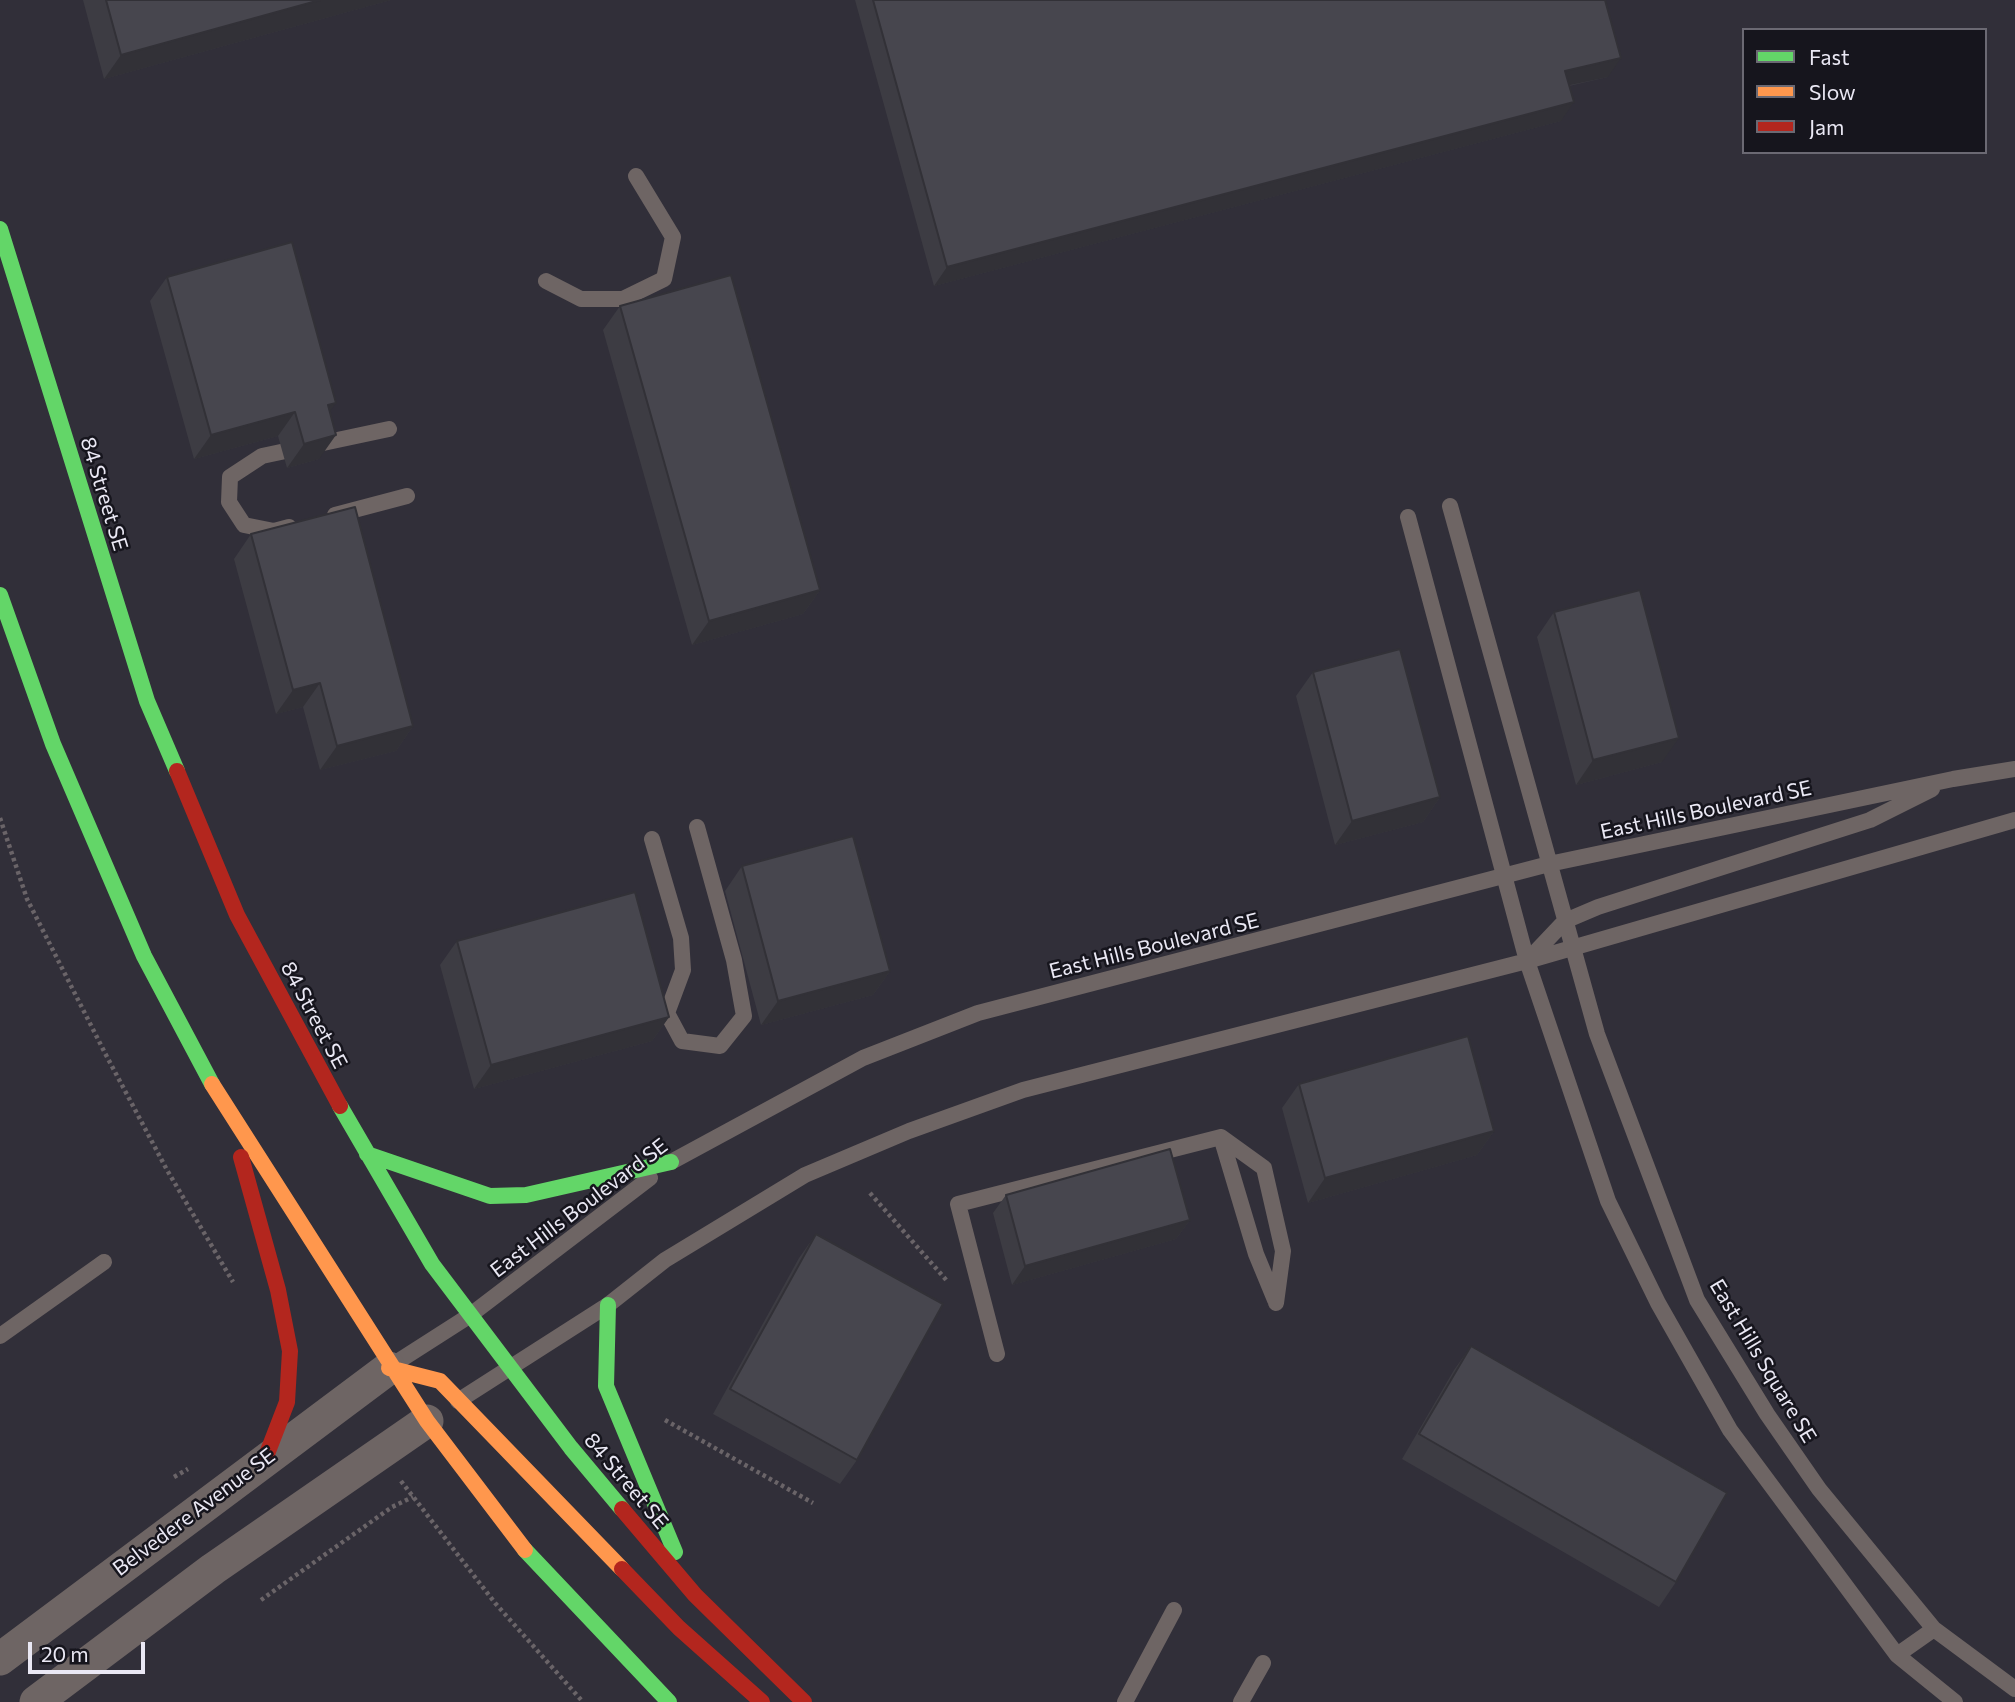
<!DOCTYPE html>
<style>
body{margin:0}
#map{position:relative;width:2015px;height:1702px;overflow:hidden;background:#312f39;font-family:Commissioner,sans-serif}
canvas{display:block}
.legend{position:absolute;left:1742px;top:28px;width:245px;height:126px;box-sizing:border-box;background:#16151d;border:2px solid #6b6973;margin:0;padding:9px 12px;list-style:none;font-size:21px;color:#eae8f4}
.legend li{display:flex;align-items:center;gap:14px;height:35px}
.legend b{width:35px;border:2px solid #6b6973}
.scale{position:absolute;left:28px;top:1642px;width:117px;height:32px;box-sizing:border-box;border:4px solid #eae8f4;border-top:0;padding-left:9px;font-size:21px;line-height:24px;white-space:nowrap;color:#eae8f4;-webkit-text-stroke:5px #16151d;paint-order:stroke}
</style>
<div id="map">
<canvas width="2015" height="1702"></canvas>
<ul class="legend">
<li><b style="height:9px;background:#63d668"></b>Fast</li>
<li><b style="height:9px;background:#ff974d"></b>Slow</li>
<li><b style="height:9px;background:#b3261e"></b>Jam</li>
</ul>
<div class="scale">20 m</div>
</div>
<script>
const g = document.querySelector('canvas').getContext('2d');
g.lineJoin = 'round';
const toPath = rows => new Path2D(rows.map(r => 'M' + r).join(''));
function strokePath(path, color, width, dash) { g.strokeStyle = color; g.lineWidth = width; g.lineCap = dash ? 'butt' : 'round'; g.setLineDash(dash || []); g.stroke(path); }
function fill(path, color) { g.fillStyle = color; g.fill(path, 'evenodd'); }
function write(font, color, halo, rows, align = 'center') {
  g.font = font + ' Commissioner,sans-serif'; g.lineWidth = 5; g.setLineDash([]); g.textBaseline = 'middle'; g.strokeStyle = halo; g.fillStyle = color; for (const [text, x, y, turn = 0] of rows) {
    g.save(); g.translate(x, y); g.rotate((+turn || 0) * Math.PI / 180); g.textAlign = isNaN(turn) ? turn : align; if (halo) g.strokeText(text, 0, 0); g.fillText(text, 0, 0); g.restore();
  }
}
const path = toPath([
 [0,818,27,899,106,1055,167,1170,233,1282],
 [870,1193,948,1282],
 [665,1420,813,1503],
 [174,1477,188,1469],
 [401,1481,495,1603,583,1702],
 [261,1600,392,1507,413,1497]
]);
const lane = toPath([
 [546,281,581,299,623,299,664,279,673,237,636,176],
 [1450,506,1597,1034,1697,1300,1767,1414,1819,1489,1934,1629,2015,1689],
 [335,515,407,496],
 [1408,517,1527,961,1608,1201,1658,1303,1730,1430,1897,1655,1955,1702],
 [289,527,274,531,244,525,229,502,230,477,262,456,389,429],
 [652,839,681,938,683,970,667,1013,682,1041,720,1046,744,1016,734,960,697,827],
 [1529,959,1565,921,1598,907,1870,820,1932,789],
 [1221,1137,1256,1254,1275,1300],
 [671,1162,863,1058,978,1013,1549,864,1953,779,2015,769],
 [0,1336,104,1262],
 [997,1354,958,1204,1221,1137,1264,1168,1283,1251,1276,1303],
 [394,1364,469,1316,650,1178],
 [458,1401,608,1305,665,1260,805,1175,909,1131,1023,1090,1527,961,2015,820],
 [1897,1655,1934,1629],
 [1125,1702,1174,1610],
 [1241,1702,1263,1663]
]);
const street = toPath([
 [0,1659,389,1368],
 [36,1702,213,1569,427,1421]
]);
const fast = toPath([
 [0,229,147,701,177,771],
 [0,595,53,744,144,956,212,1084],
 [340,1106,432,1264,571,1448,622,1509],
 [367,1154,490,1196,526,1195,671,1162],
 [608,1305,606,1386,675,1552],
 [525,1550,669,1702]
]);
const slow = toPath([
 [212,1084,427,1421,525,1550],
 [389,1368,440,1381,622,1569]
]);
const jam = toPath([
 [177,771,237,915,340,1106],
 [241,1157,278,1290,290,1351,287,1402,265,1459],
 [622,1509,695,1595,804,1702],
 [622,1569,679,1628,762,1702]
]);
const wall = toPath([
 [83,0,391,0,104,79],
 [855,0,1605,0,1608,77,1569,86,1561,121,934,286],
 [167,277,330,412,319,459,287,468,278,436,194,459,150,301],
 [620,306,820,590,803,614,692,645,603,330],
 [251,534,413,726,396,751,320,770,303,707,276,714,234,559],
 [1554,612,1662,762,1576,785,1537,637],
 [1313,672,1440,797,1423,822,1335,845,1296,696],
 [742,866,890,971,873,995,761,1025,725,891],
 [457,941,669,1017,652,1041,474,1089,440,965],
 [1299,1084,1494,1131,1477,1155,1308,1203,1282,1108],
 [1006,1195,1190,1220,1176,1239,1012,1285,993,1213],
 [816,1234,857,1460,840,1484,713,1414,799,1258],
 [1471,1346,1676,1582,1659,1607,1402,1459,1454,1370]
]);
const shadedWall = toPath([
 [320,0,391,0,104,79,121,55],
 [1621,58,1608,77,1551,89,1565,71],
 [1574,102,1561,121,934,286,947,267],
 [336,403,319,427,328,405],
 [295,412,278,436,194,459,211,435],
 [336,435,319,459,287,468,304,444],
 [820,590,803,614,692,645,709,621],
 [320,683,303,707,276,714,293,690],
 [413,726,396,751,320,770,337,746],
 [1679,738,1662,762,1576,785,1593,760],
 [1440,797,1423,822,1335,845,1352,821],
 [890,971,873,995,761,1025,778,1001],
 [669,1017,652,1041,474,1089,491,1065],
 [1494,1131,1477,1155,1308,1203,1325,1178],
 [1190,1220,1176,1239,1012,1285,1025,1266]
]);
const building = toPath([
 [106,0,320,0,121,55,106,0],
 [873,0,1605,0,1621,58,1565,71,1574,102,947,267,873,0],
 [292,242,336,403,328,405,336,435,304,444,295,412,211,435,167,277,292,242],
 [731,275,820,590,709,621,620,306,731,275],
 [355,507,413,726,337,746,320,683,293,690,251,534,355,507],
 [1640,590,1679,738,1593,760,1554,612,1640,590],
 [1400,649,1440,797,1352,821,1313,672,1400,649],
 [853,836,890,971,778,1001,742,866,853,836],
 [635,892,669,1017,491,1065,457,941,635,892],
 [1468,1036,1494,1131,1325,1178,1299,1084,1468,1036],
 [1170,1149,1190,1220,1025,1266,1006,1195,1170,1149],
 [816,1234,943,1304,857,1460,730,1389,816,1234],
 [1471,1346,1727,1493,1676,1582,1419,1434,1471,1346]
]);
const streetNames = [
 ["84 Street SE",104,494,73],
 ["East Hills Boulevard SE",1706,810,-12],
 ["East Hills Boulevard SE",1154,946,-14],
 ["84 Street SE",314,1015,62],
 ["East Hills Boulevard SE",579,1208,-37],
 ["East Hills Square SE",1763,1361,59],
 ["84 Street SE",626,1481,50],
 ["Belvedere Avenue SE",194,1512,-37]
];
strokePath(path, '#6a6468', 4.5, [3.5, 3.5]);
strokePath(lane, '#6e6564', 16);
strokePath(street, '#6e6564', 33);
strokePath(fast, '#63d668', 16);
strokePath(slow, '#ff974d', 16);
strokePath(jam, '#b3261e', 16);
fill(wall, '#3d3c43');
fill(shadedWall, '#323137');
fill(building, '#47464e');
strokePath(building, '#323137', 2);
write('21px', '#eae8f4', '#16151d', streetNames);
</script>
